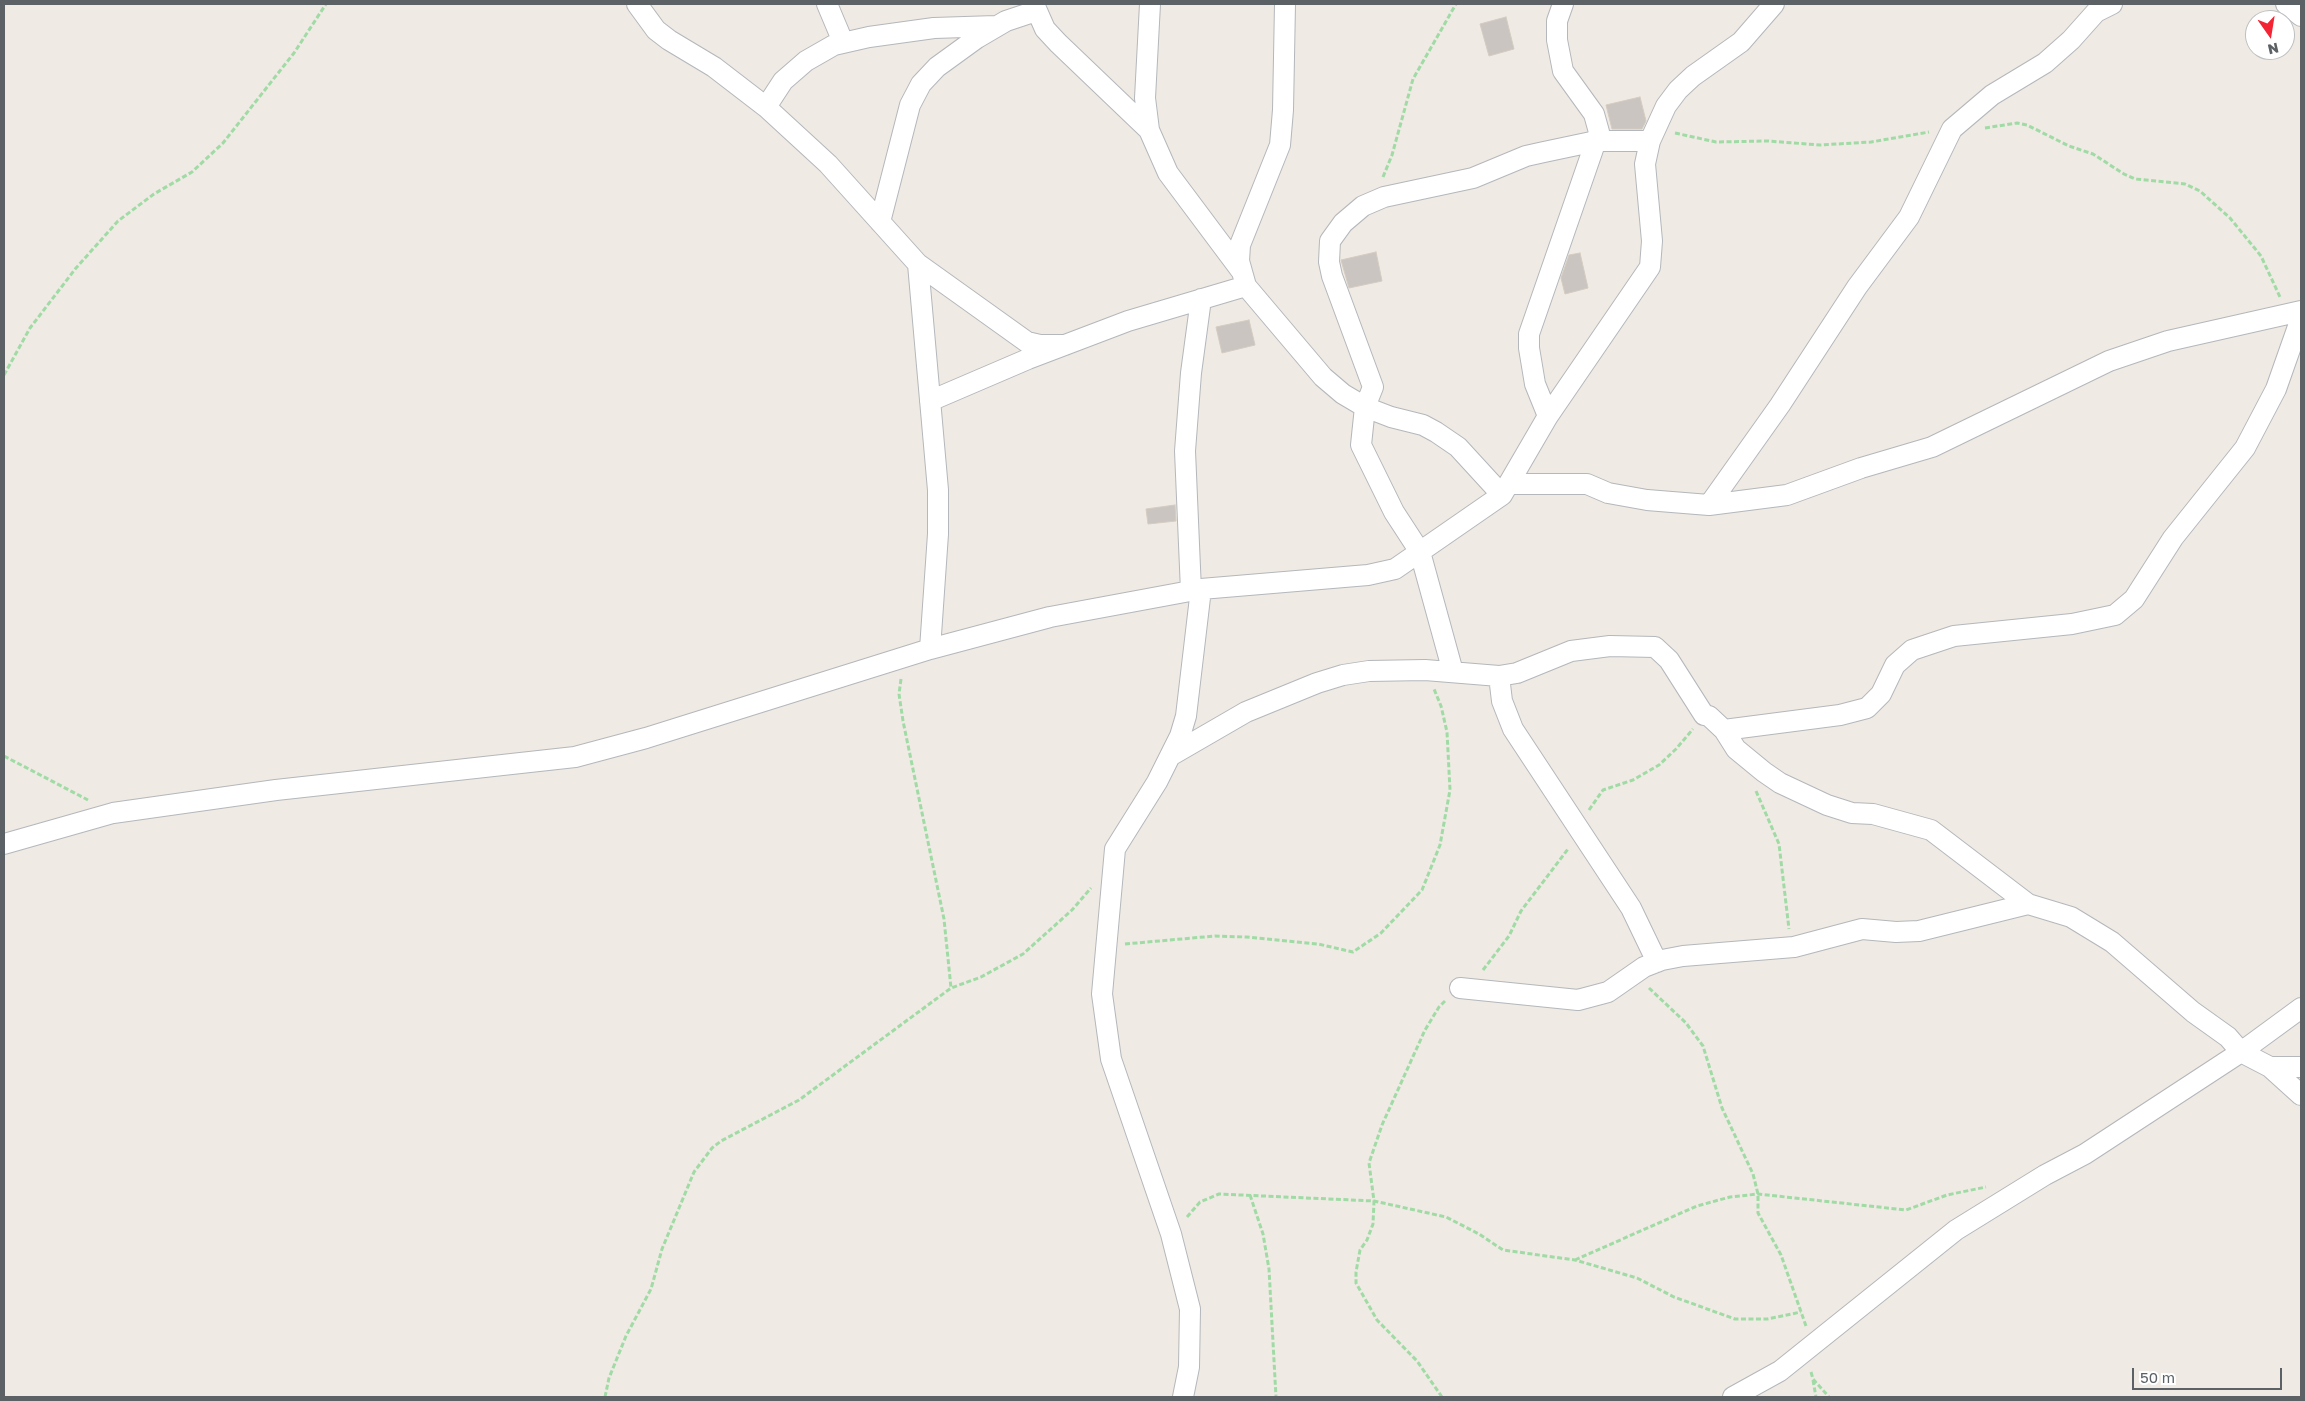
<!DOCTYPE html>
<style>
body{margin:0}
#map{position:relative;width:2305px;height:1401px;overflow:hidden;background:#efeae3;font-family:"Golos Text",sans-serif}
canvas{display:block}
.frame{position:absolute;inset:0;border:5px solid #5b6165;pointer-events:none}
.north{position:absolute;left:2245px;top:10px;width:50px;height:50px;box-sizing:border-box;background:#fff;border:1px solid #bdc0c1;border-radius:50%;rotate:167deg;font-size:14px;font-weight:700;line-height:20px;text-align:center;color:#5b6165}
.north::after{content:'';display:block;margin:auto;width:18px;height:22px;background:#f32434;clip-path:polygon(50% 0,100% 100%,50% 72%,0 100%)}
.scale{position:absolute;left:2132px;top:1368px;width:150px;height:22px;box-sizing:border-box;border:2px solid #5b6165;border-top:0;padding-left:6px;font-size:15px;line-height:18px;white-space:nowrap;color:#5b6165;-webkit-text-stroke:4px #fff;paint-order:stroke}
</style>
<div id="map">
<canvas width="2305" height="1401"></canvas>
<div class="frame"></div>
<div class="north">N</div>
<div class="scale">50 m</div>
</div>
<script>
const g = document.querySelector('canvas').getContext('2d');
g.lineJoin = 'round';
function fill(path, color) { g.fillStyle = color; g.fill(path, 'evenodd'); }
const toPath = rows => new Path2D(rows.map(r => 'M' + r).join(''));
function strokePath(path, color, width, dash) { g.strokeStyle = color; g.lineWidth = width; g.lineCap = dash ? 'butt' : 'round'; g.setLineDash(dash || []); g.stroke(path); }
const building = toPath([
 [1506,17,1514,49,1489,56,1480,24,1506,17],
 [1640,97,1646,121,1642,129,1612,129,1606,105,1640,97],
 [1376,252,1382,281,1349,288,1341,260,1376,252],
 [1580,253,1588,288,1565,294,1561,278,1569,255,1580,253],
 [1249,320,1255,345,1222,353,1216,327,1249,320],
 [1175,505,1176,521,1148,524,1146,509,1175,505]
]);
const path = toPath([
 [1985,128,2017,123,2027,125,2069,146,2093,154,2124,174,2135,179,2185,184,2200,191,2230,218,2261,256,2280,297],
 [1675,133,1716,142,1768,141,1820,145,1871,142,1929,132],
 [1383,177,1392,155,1413,79,1456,4],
 [4,375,30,328,76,268,118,221,154,194,192,172,223,143,294,53,326,4],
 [901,679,899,694,903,721,944,919,951,988],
 [4,756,88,800],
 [1756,791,1779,844,1789,929],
 [1589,810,1603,790,1633,780,1659,765,1676,749,1693,729],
 [1125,944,1215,936,1246,937,1318,944,1353,952,1381,933,1422,890,1440,845,1450,790,1447,732,1441,706,1434,689],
 [1483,970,1509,936,1521,911,1568,849],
 [1649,988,1686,1023,1703,1046,1722,1108,1753,1174,1758,1194,1758,1213,1781,1255,1806,1326],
 [1250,1195,1263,1234,1269,1269,1276,1397],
 [1187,1217,1200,1202,1219,1194,1374,1201,1446,1217,1479,1234,1503,1250,1575,1260,1637,1278,1674,1297,1735,1319,1767,1319,1801,1312],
 [1575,1260,1697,1206,1730,1197,1758,1194,1906,1210,1947,1195,1986,1187],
 [1811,1372,1813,1379,1829,1397],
 [1813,1380,1816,1397],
 [605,1397,609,1378,626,1336,651,1289,662,1249,694,1172,712,1148,721,1141,799,1100,951,988,981,977,1023,954,1072,910,1091,888],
 [1442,1397,1417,1361,1377,1320,1356,1283,1356,1272,1360,1250,1367,1240,1373,1224,1374,1201,1369,1163,1382,1125,1425,1030,1439,1007,1445,1001]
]);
const street = toPath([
 [637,4,656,30,669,40,714,67,766,107,828,164,918,264,1027,342,1040,345,1065,345],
 [827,4,843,42],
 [1034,4,1045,29,1058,43,1149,130],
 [1150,4,1145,98,1149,130,1168,173,1242,272],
 [1285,4,1283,110,1280,145,1240,245,1239,261,1246,286,1323,377,1343,394,1365,407,1391,417,1423,425,1436,432,1458,447,1502,495],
 [2286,4,2301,16],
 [766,107,783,81,806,61,834,45,869,37,934,28,996,26],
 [880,222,910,105,921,84,937,67,977,38,1006,21,1036,11],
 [918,264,938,490,938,534,930,649],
 [930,401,1028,359,1128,321,1246,286],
 [1548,416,1535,384,1529,348,1529,334,1599,132,1594,114,1563,71,1557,40,1557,21,1563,4],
 [1509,484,1587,484,1608,493,1647,500,1709,505,1787,495,1861,468,1932,447,2109,361,2168,341,2301,311],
 [1709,505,1780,405,1857,287,1909,217,1952,129,1992,95,2045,63,2071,40,2096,12,2112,4],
 [1191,591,1185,451,1191,373,1201,299],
 [1453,672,1420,552,1394,512,1361,445,1365,407,1373,387,1332,276,1329,262,1330,241,1343,223,1363,206,1384,197,1473,178,1526,156,1544,152,1596,141,1650,141],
 [1499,676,1502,701,1513,729,1631,908,1657,962],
 [1724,730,1840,715,1867,708,1881,694,1895,665,1912,650,1954,636,2072,624,2115,615,2134,599,2173,538,2245,448,2276,389,2301,318],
 [1170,756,1246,712,1317,683,1343,675,1369,671,1425,670,1499,676,1517,673,1571,651,1610,646,1655,647,1669,660,1704,715,1709,716,1724,730,1736,749,1764,772,1780,783,1827,805,1852,813,1873,814,1931,830,2028,904],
 [4,844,113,813,276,790,575,757,646,738,930,649,1050,617,1201,589,1368,575,1395,569,1502,495,1548,416,1650,267,1652,241,1645,164,1650,141,1666,106,1678,90,1693,76,1741,42,1774,4],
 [1460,988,1578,1000,1608,992,1644,967,1662,960,1683,956,1794,947,1862,929,1896,932,1919,931,2028,904,2071,917,2112,942,2193,1012,2228,1037,2241,1052,2270,1067,2301,1095],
 [2270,1067,2301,1067],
 [1183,1397,1189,1367,1190,1309,1171,1234,1111,1059,1102,994,1115,849,1157,782,1180,736,1186,716,1201,589],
 [1733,1397,1780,1371,1956,1230,2045,1175,2085,1154,2241,1052,2301,1008]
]);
fill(building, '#cac5c0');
strokePath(building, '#d4cbc1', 1);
strokePath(street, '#b4b7bb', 22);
strokePath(path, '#a0dba6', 3, [5, 2.5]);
strokePath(street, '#fff', 20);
</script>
